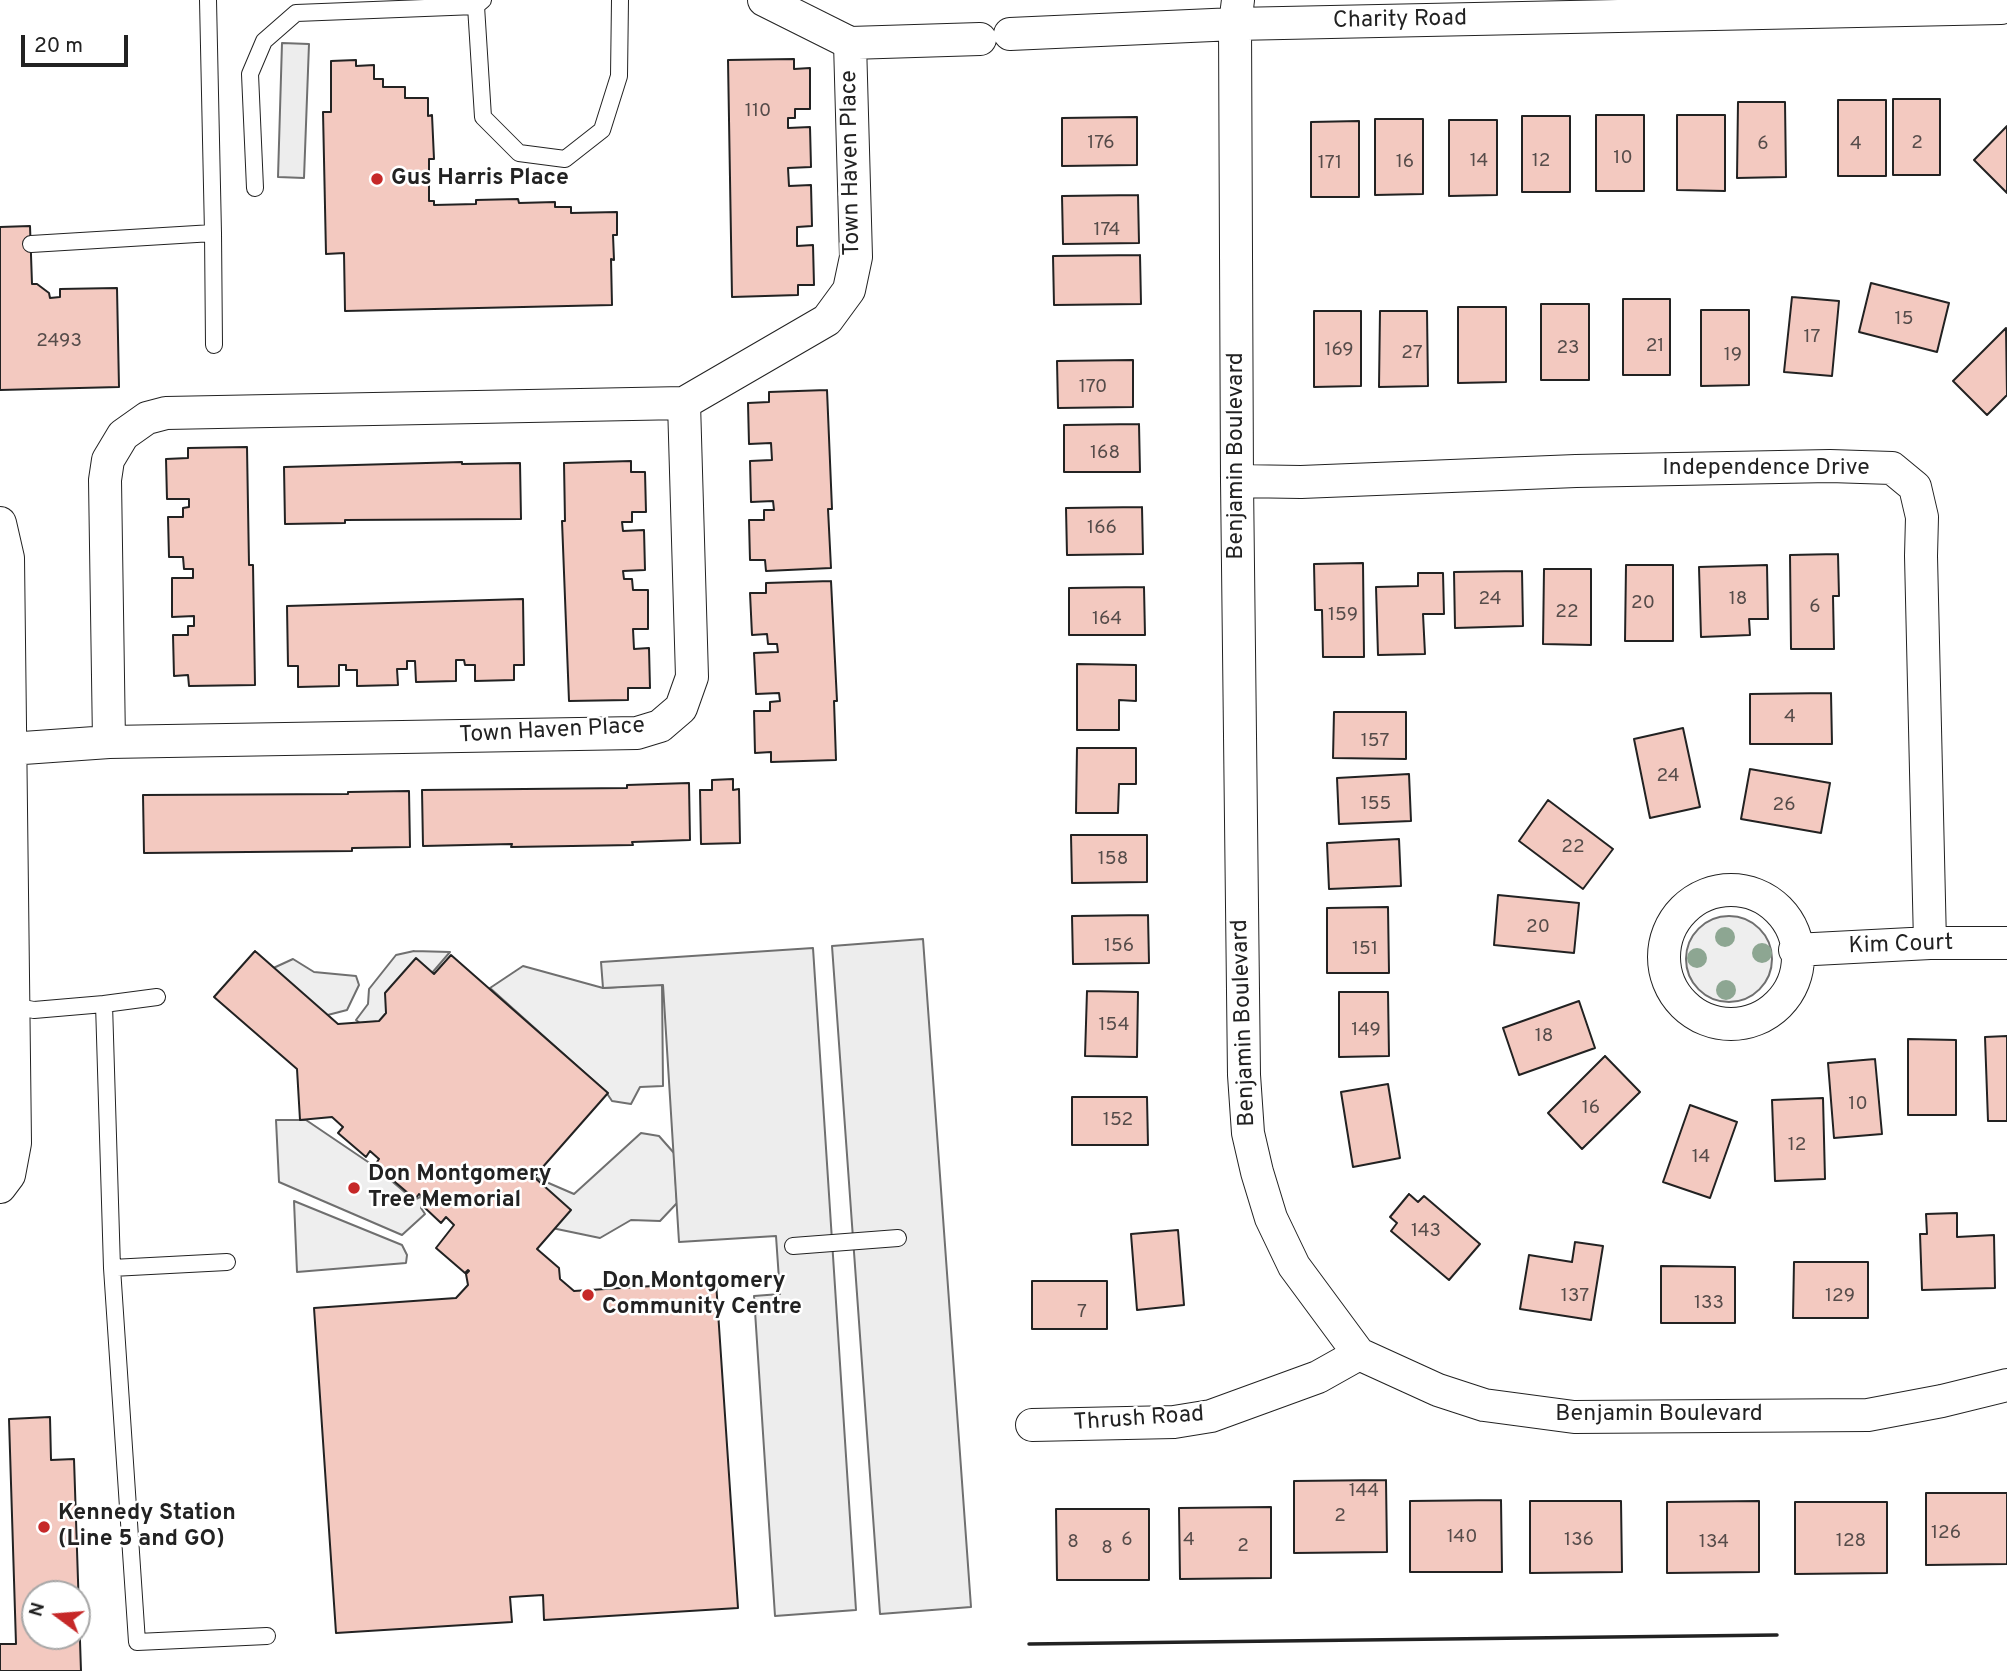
<!DOCTYPE html>
<style>
body{margin:0}
#map{position:relative;width:2007px;height:1671px;overflow:hidden;background:#fff;font-family:Overpass,sans-serif}
canvas{display:block}
.north{position:absolute;left:21px;top:1580px;width:70px;height:70px;box-sizing:border-box;background:#fff;border:2px solid #a7a7a7;border-radius:50%;rotate:286deg;font-size:19px;font-weight:700;line-height:28px;text-align:center;color:#222}
.north::after{content:'';display:block;margin:auto;width:24px;height:32px;background:#c62828;clip-path:polygon(50% 0,100% 100%,50% 72%,0 100%)}
.scale{position:absolute;left:21px;top:35px;width:107px;height:32px;box-sizing:border-box;border:4px solid #222;border-top:0;padding-left:9px;font-size:21px;line-height:24px;white-space:nowrap;color:#222;-webkit-text-stroke:5px #fff;paint-order:stroke}
</style>
<div id="map">
<canvas width="2007" height="1671"></canvas>
<div class="north">N</div>
<div class="scale">20 m</div>
</div>
<script>
const g = document.querySelector('canvas').getContext('2d');
g.lineJoin = 'round';
function fill(path, color) { g.fillStyle = color; g.fill(path, 'evenodd'); }
const toPath = rows => new Path2D(rows.map(r => 'M' + r).join(''));
function strokePath(path, color, width, dash) { g.strokeStyle = color; g.lineWidth = width; g.lineCap = dash ? 'butt' : 'round'; g.setLineDash(dash || []); g.stroke(path); }
function write(font, color, halo, rows, align = 'center') {
  g.font = font + ' Overpass,sans-serif'; g.lineWidth = 5; g.setLineDash([]); g.textBaseline = 'middle'; g.strokeStyle = halo; g.fillStyle = color; for (const [text, x, y, turn = 0] of rows) {
    g.save(); g.translate(x, y); g.rotate((+turn || 0) * Math.PI / 180); g.textAlign = isNaN(turn) ? turn : align; if (halo) g.strokeText(text, 0, 0); g.fillText(text, 0, 0); g.restore();
  }
}
const green = toPath([
 '1686 959a43 43 0 1 1 86 0a43 43 0 1 1-86 0Z',
 [414,951,450,952,377,1037,356,1020,368,1004,369,989,396,955,414,951],
 [293,959,314,972,356,976,359,985,347,1010,320,1017,269,970,293,959],
 [523,966,603,988,662,984,663,1086,640,1087,631,1104,612,1101,606,1092,490,988,523,966],
 [276,1120,306,1120,374,1166,414,1200,420,1197,424,1200,421,1208,425,1214,402,1235,279,1182,276,1120],
 [641,1133,659,1136,674,1153,677,1203,660,1221,631,1220,600,1238,552,1228,507,1212,537,1178,574,1194,641,1133],
 [294,1201,402,1245,407,1255,406,1263,297,1272,294,1201]
]);
const parking = toPath([
 [282,43,309,44,304,178,278,177,282,43],
 [923,939,971,1607,880,1614,832,946,923,939],
 [813,948,856,1610,775,1616,754,1296,780,1294,776,1236,679,1242,663,985,603,988,601,962,813,948]
]);
const building = toPath([
 [794,59,794,69,810,68,810,109,795,109,795,118,788,118,788,128,810,127,811,167,788,168,789,186,811,185,812,226,797,227,797,246,813,245,814,285,798,285,798,295,732,297,728,60,794,59],
 [356,60,356,66,374,65,374,79,383,79,383,87,405,87,405,98,428,98,428,116,432,115,434,159,429,159,429,201,434,201,434,205,476,204,476,200,518,199,519,203,555,202,555,207,571,207,571,213,617,212,617,235,613,235,614,260,611,259,612,305,345,311,344,253,326,254,323,112,331,112,331,61,356,60],
 [1893,99,1940,99,1940,175,1893,175,1893,99],
 [1838,100,1886,100,1886,176,1838,176,1838,100],
 [1738,102,1785,102,1786,177,1737,178,1738,102],
 [1596,115,1644,115,1644,191,1596,191,1596,115],
 [1677,115,1725,115,1725,191,1677,190,1677,115],
 [1522,116,1570,116,1570,192,1522,192,1522,116],
 [1137,117,1137,165,1062,166,1062,118,1137,117],
 [1375,119,1423,119,1423,194,1375,195,1375,119],
 [1449,120,1497,120,1497,195,1449,196,1449,120],
 [1359,121,1359,197,1311,197,1311,122,1359,121],
 [2007,126,2007,193,1974,160,2007,126],
 [1138,195,1139,243,1063,244,1062,196,1138,195],
 [30,226,32,284,37,284,49,293,50,298,60,297,60,289,117,288,119,387,0,390,0,227,30,226],
 [1140,255,1141,304,1054,305,1053,256,1140,255],
 [1871,283,1949,303,1937,352,1859,332,1871,283],
 [1792,297,1839,301,1832,376,1784,372,1792,297],
 [1623,299,1670,299,1670,375,1623,375,1623,299],
 [1541,304,1589,304,1589,380,1541,380,1541,304],
 [1458,307,1506,307,1506,382,1458,383,1458,307],
 [1701,310,1749,310,1749,385,1701,386,1701,310],
 [1314,311,1361,311,1361,386,1314,387,1314,311],
 [1380,311,1427,311,1428,386,1379,387,1380,311],
 [2006,328,2007,395,1987,415,1953,381,2006,328],
 [1133,360,1133,407,1058,408,1057,361,1133,360],
 [827,390,832,509,828,509,831,568,766,571,765,560,750,560,749,520,764,520,764,510,774,510,773,501,751,502,750,461,772,460,771,443,749,444,748,403,769,402,769,392,827,390],
 [1139,424,1140,472,1064,472,1064,425,1139,424],
 [247,447,249,565,253,565,255,685,189,686,188,675,174,676,173,635,188,635,188,626,194,626,194,616,172,617,172,578,193,578,193,569,184,569,183,557,169,557,168,517,183,517,183,508,189,507,189,499,167,499,166,459,188,458,188,448,247,447],
 [631,461,631,472,645,472,646,512,632,512,632,522,622,522,623,531,644,530,645,570,623,571,624,579,632,579,633,590,648,590,648,629,633,629,634,649,649,648,650,688,628,688,628,700,569,701,562,521,565,521,564,463,631,461],
 [462,462,462,464,520,463,521,519,345,520,345,523,285,524,284,467,462,462],
 [1142,507,1143,554,1067,555,1066,508,1142,507],
 [1838,554,1839,596,1833,596,1834,649,1791,649,1790,555,1838,554],
 [1363,563,1364,657,1323,657,1322,610,1315,610,1314,564,1363,563],
 [1626,565,1673,565,1673,641,1625,641,1626,565],
 [1767,565,1768,619,1749,619,1750,635,1701,637,1699,567,1767,565],
 [1544,569,1591,569,1591,645,1543,644,1544,569],
 [1522,571,1523,626,1455,628,1454,572,1522,571],
 [1418,573,1443,573,1444,614,1423,614,1425,654,1378,655,1376,587,1418,586,1418,573],
 [831,581,837,701,834,701,836,760,771,762,771,752,755,753,754,711,770,711,770,702,780,701,779,693,756,694,754,653,778,652,777,644,768,644,767,634,752,635,750,593,766,593,766,583,831,581],
 [1144,587,1145,635,1069,635,1069,588,1144,587],
 [523,599,524,665,514,665,514,680,475,681,475,665,465,665,464,660,456,660,456,681,416,682,415,661,407,661,407,669,397,669,398,685,357,686,357,670,346,670,346,665,339,665,339,686,298,687,298,666,288,666,287,606,523,599],
 [1077,664,1136,665,1136,701,1119,700,1119,730,1077,730,1077,664],
 [1831,693,1832,744,1750,744,1750,694,1831,693],
 [1334,712,1406,712,1406,759,1333,758,1334,712],
 [1683,728,1700,807,1650,818,1634,739,1683,728],
 [1077,748,1136,748,1136,784,1119,784,1118,813,1076,813,1077,748],
 [1750,769,1830,783,1821,833,1741,819,1750,769],
 [1409,774,1411,821,1339,824,1337,778,1409,774],
 [733,779,733,790,739,789,740,843,701,844,700,790,712,790,712,780,733,779],
 [689,783,690,840,632,842,633,845,511,847,512,844,423,846,422,790,627,788,627,785,689,783],
 [409,791,410,847,352,848,352,851,144,853,143,795,348,794,348,792,409,791],
 [1548,800,1613,849,1583,889,1519,841,1548,800],
 [1071,835,1147,835,1147,882,1072,883,1071,835],
 [1399,839,1401,886,1329,889,1327,843,1399,839],
 [1498,895,1579,903,1574,953,1494,945,1498,895],
 [1388,907,1389,973,1327,973,1327,908,1388,907],
 [1148,915,1149,963,1073,964,1072,916,1148,915],
 [255,951,338,1024,379,1021,386,1013,385,993,416,958,434,974,451,955,608,1093,534,1177,571,1210,537,1249,559,1268,560,1279,574,1291,716,1282,738,1608,544,1620,543,1595,510,1597,512,1622,336,1633,314,1308,456,1298,468,1285,466,1274,469,1271,468,1270,465,1273,436,1248,454,1225,446,1217,441,1223,424,1207,428,1202,419,1194,415,1199,375,1165,379,1159,370,1151,366,1157,338,1133,343,1127,332,1117,300,1120,297,1069,214,997,255,951],
 [1087,991,1138,992,1137,1057,1085,1056,1087,991],
 [1339,992,1388,992,1389,1056,1339,1057,1339,992],
 [1579,1001,1595,1048,1519,1075,1503,1028,1579,1001],
 [2007,1036,2007,1121,1988,1121,1985,1037,2007,1036],
 [1908,1039,1956,1040,1956,1115,1908,1115,1908,1039],
 [1605,1056,1640,1092,1582,1149,1548,1113,1605,1056],
 [1875,1059,1882,1134,1834,1138,1828,1063,1875,1059],
 [1388,1084,1400,1158,1353,1167,1341,1092,1388,1084],
 [1072,1097,1147,1097,1148,1145,1072,1145,1072,1097],
 [1823,1098,1825,1179,1775,1181,1772,1100,1823,1098],
 [1690,1105,1737,1122,1710,1198,1663,1182,1690,1105],
 [1409,1194,1418,1202,1424,1196,1480,1244,1449,1280,1391,1231,1397,1223,1390,1217,1409,1194],
 [1957,1213,1957,1237,1994,1235,1995,1288,1922,1290,1920,1234,1927,1234,1926,1214,1957,1213],
 [1178,1230,1184,1305,1137,1310,1131,1234,1178,1230],
 [1575,1242,1603,1246,1591,1320,1520,1309,1529,1255,1572,1262,1575,1242],
 [1794,1262,1868,1262,1868,1318,1793,1318,1794,1262],
 [1661,1266,1735,1267,1735,1323,1661,1323,1661,1266],
 [1032,1281,1107,1281,1107,1329,1032,1329,1032,1281],
 [50,1417,51,1460,74,1459,81,1671,0,1671,0,1644,16,1644,9,1419,50,1417],
 [35,1594,77,1594,77,1636,35,1636,35,1594],
 [1386,1480,1387,1552,1294,1553,1294,1481,1386,1480],
 [1926,1493,2007,1493,2007,1564,1926,1565,1926,1493],
 [1501,1500,1502,1572,1410,1572,1410,1501,1501,1500],
 [1530,1501,1621,1501,1622,1572,1530,1573,1530,1501],
 [1759,1501,1759,1572,1667,1573,1667,1502,1759,1501],
 [1795,1502,1887,1502,1887,1573,1795,1574,1795,1502],
 [1271,1507,1271,1578,1180,1579,1179,1508,1271,1507],
 [1056,1509,1149,1509,1149,1580,1057,1580,1056,1509]
]);
const service = toPath([
 [483,0,476,6,483,117,519,153,565,159,602,130,619,76,620,0],
 [255,188,250,74,264,41,296,13,476,6],
 [213,233,214,345],
 [31,244,213,233,208,0],
 [11,1006,34,1010,104,1004],
 [793,1246,898,1238],
 [227,1262,112,1268,137,1642,267,1636],
 [112,1268,104,1004,157,997]
]);
const minor = toPath([
 [764,0,850,43,980,39],
 [1238,0,1235,24,1237,481,1244,1075,1248,1133,1257,1172,1271,1218,1294,1266,1359,1354,1438,1390,1484,1405,1574,1417,1868,1415,1942,1401,2007,1385],
 [1010,34,1235,24,2001,8],
 [1237,481,1301,482,1576,471,1830,466,1892,468,1915,487,1922,517,1921,556,1930,943],
 [0,523,8,558,15,1143,9,1175,0,1187],
 [109,742,105,480,108,460,123,435,147,418,166,413,684,403,827,320,849,290,856,257,850,43],
 [9,749,109,742,637,733,660,726,681,708,692,677,684,403],
 '1664 957a67 67 0 1 1 134 0a67 67 0 1 1-134 0Z',
 [1795,950,1930,943,2007,943],
 [1032,1425,1174,1422,1211,1416,1318,1377,1359,1354]
]);
const wall = toPath([
 [1029,1644,1777,1635]
]);
const trees = [
 [1725,937],
 [1762,953],
 [1697,958],
 [1726,990]
];
const markers = [
 [377,179,7,"#c62828"],
 [354,1188,7,"#c62828"],
 [588,1295,7,"#c62828"],
 [44,1527,7,"#c62828"]
];
const numberNames = [
 ["110",758,112],
 ["176",1101,144],
 ["2",1917,144],
 ["6",1763,145],
 ["4",1856,145],
 ["10",1623,159],
 ["14",1479,162],
 ["12",1541,162],
 ["16",1405,163],
 ["171",1330,164],
 ["174",1107,231],
 ["15",1904,320],
 ["17",1812,338],
 ["2493",59,342],
 ["21",1655,347],
 ["23",1568,349],
 ["169",1339,351],
 ["27",1412,354],
 ["19",1733,356],
 ["170",1093,388],
 ["168",1105,454],
 ["166",1102,529],
 ["24",1490,600],
 ["18",1738,600],
 ["20",1643,604],
 ["6",1815,608],
 ["22",1567,613],
 ["159",1343,616],
 ["164",1107,620],
 ["4",1790,718],
 ["157",1375,742],
 ["24",1668,777],
 ["155",1376,805],
 ["26",1784,806],
 ["22",1573,848],
 ["158",1113,860],
 ["20",1538,928],
 ["156",1119,947],
 ["151",1365,950],
 ["154",1114,1026],
 ["149",1366,1031],
 ["18",1544,1037],
 ["10",1858,1105],
 ["16",1591,1109],
 ["152",1118,1121],
 ["12",1797,1146],
 ["14",1701,1158],
 ["143",1426,1232],
 ["137",1575,1297],
 ["129",1840,1297],
 ["133",1709,1304],
 ["7",1082,1313],
 ["144",1364,1492],
 ["2",1340,1517],
 ["126",1946,1534],
 ["140",1462,1538],
 ["6",1127,1541],
 ["4",1189,1541],
 ["136",1579,1541],
 ["128",1851,1542],
 ["8",1073,1543],
 ["134",1714,1543],
 ["2",1243,1547],
 ["8",1107,1549]
];
const streetNames = [
 ["Charity Road",1400,21,-1],
 ["Town Haven Place",852,163,-91],
 ["Benjamin Boulevard",1237,456,-90],
 ["Independence Drive",1766,469],
 ["Town Haven Place",552,732,-3],
 ["Kim Court",1901,946,-2],
 ["Benjamin Boulevard",1245,1023,-92],
 ["Benjamin Boulevard",1659,1415],
 ["Thrush Road",1139,1420,-4]
];
const poiNames = [
 ["Gus Harris Place",391,179],
 ["Don Montgomery",368,1175],
 ["Tree Memorial",368,1201],
 ["Don Montgomery",602,1282],
 ["Community Centre",602,1308],
 ["Kennedy Station",58,1514],
 ["(Line 5 and GO)",58,1540]
];
fill(green, '#eee');
strokePath(green, '#6f6f6f', 2);
fill(parking, '#ededed');
strokePath(parking, '#6f6f6f', 2);
fill(building, '#f3c9c0');
strokePath(building, '#222', 2);
strokePath(service, '#222', 18);
strokePath(minor, '#222', 34);
strokePath(service, '#fff', 16);
strokePath(minor, '#fff', 32);
strokePath(wall, '#222', 3.5);
g.fillStyle = '#8da692';
for (const [x, y] of trees) { g.beginPath(); g.arc(x, y, 10, 0, 2 * Math.PI); g.fill(); }
for (const [x, y, r, color] of markers) { const dot = new Path2D(); dot.arc(x, y, r, 0, 2 * Math.PI); g.fillStyle = color; g.fill(dot); strokePath(dot, '#fff', 2.5); }
write('19px', '#564c4a', null, numberNames);
write('23px', '#222', '#fff', streetNames);
write('bold 23px', '#222', '#fff', poiNames, 'left');
</script>
